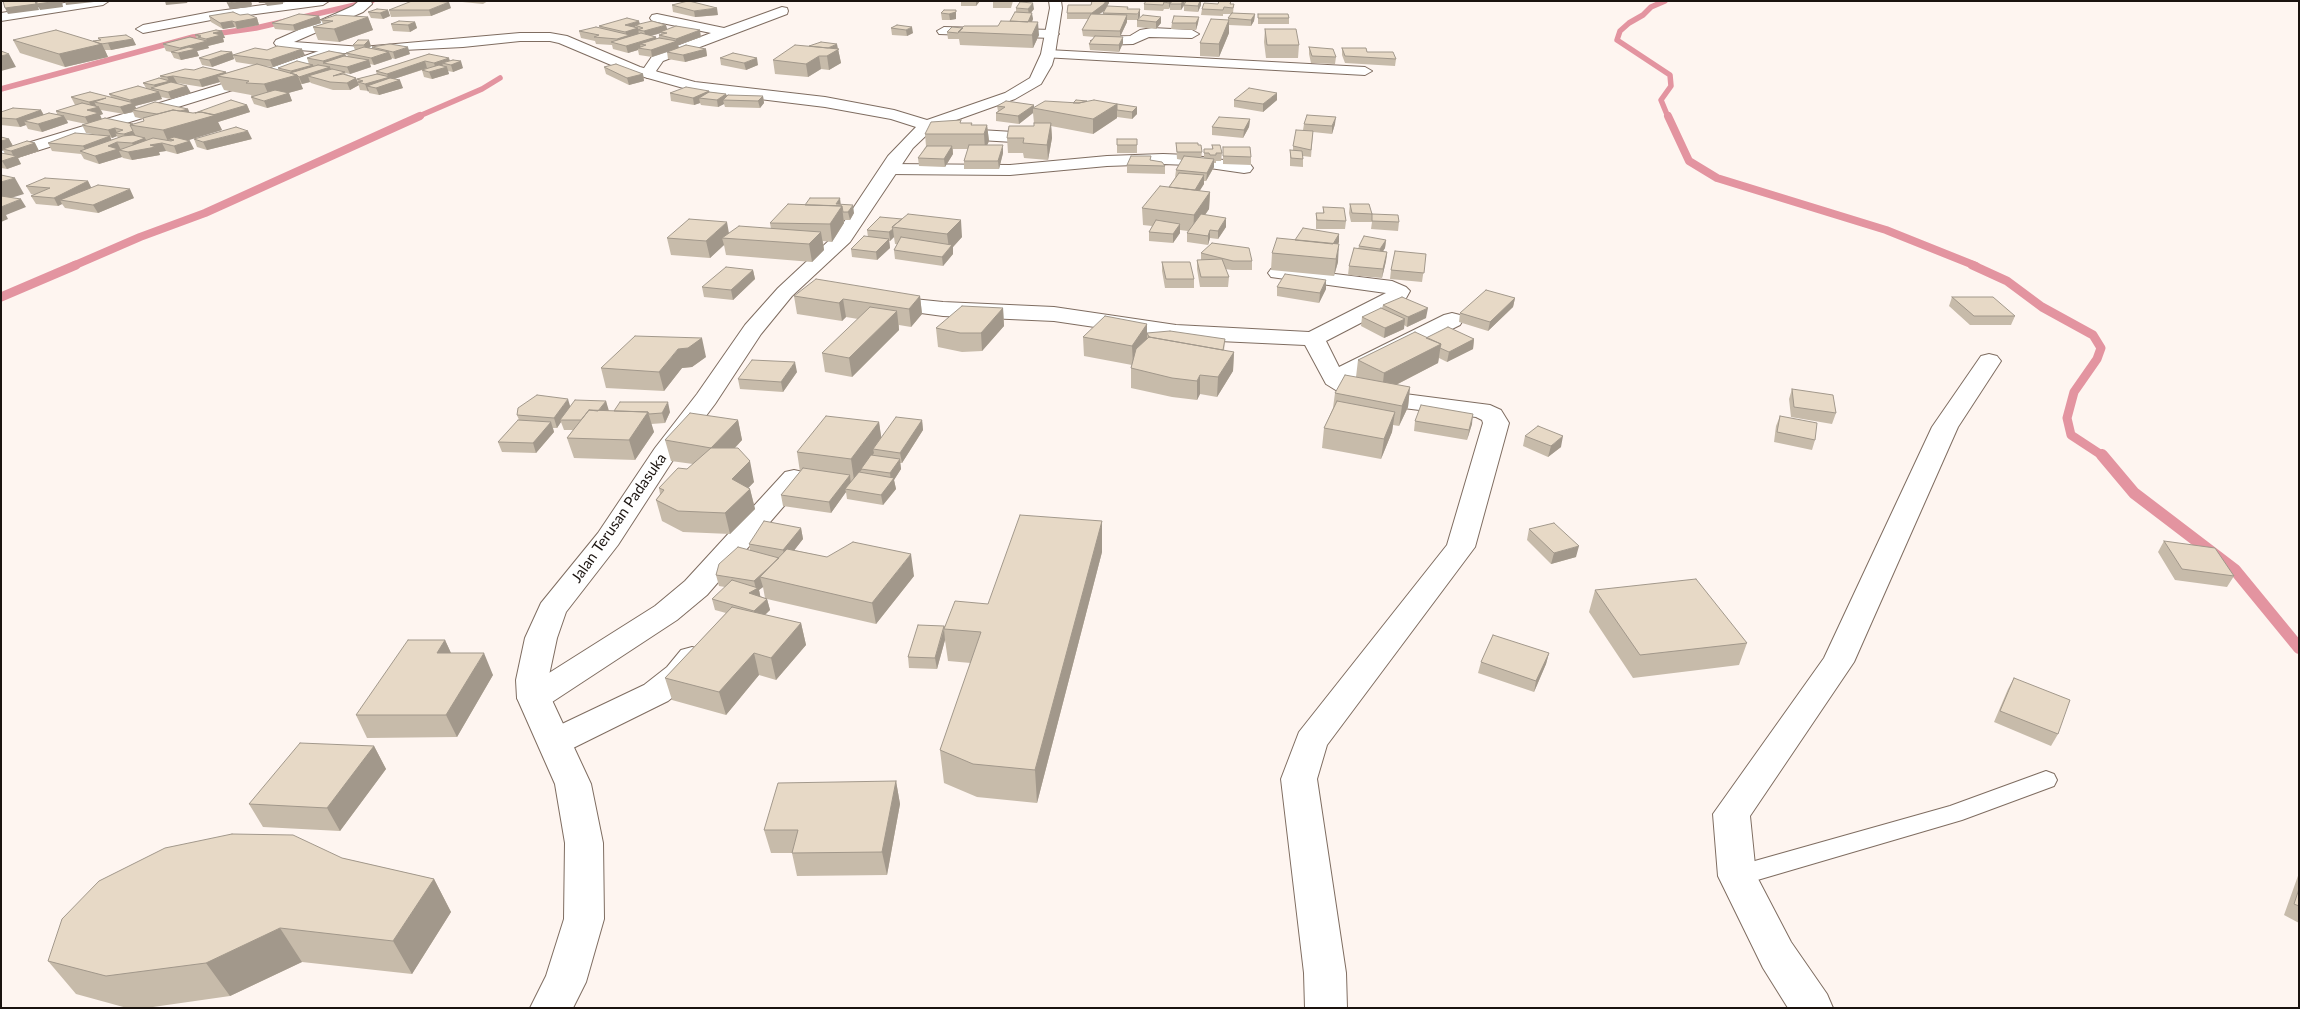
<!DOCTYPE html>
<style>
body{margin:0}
#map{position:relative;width:2300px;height:1009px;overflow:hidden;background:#fef5f0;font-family:Lato,sans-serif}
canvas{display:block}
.frame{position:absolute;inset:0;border:2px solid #1a130f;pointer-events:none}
</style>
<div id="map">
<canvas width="2300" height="1009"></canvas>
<div class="frame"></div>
</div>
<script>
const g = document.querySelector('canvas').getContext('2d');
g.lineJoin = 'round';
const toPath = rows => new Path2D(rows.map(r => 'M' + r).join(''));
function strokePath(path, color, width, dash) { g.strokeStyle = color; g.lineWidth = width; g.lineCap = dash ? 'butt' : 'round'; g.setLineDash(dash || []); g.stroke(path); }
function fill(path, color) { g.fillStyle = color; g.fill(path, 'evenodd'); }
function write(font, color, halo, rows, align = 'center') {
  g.font = font + ' Lato,sans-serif'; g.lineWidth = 5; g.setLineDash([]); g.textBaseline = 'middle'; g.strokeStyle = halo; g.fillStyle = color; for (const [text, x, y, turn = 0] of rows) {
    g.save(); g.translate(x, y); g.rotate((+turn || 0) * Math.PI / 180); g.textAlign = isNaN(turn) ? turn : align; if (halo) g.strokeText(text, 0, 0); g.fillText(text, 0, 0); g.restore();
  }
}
const streamFar3 = toPath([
 [1665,1,1651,7,1643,15,1629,23,1620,31,1617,40,1670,75,1671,86,1661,100,1668,117],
 [1,89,193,37,256,28,372,1],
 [417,117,482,89,500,78]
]);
const streamFar2 = toPath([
 [1668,116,1689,161,1717,178,1886,230,1976,266],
 [73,266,140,237,205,213,420,116]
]);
const streamFar1 = toPath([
 [1972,265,2007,281,2042,307,2093,335,2101,348,2097,359,2074,392,2067,418,2071,435,2103,456],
 [1,297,76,265]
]);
const stream = toPath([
 [2102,455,2134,493,2235,570,2299,648]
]);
const lane = toPath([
 [2046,771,2054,774,2057,780,2054,786,1962,820,1737,886,1728,883,1725,876,1728,869,1737,866,1950,806,2046,771]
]);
const street = toPath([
 [77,1,109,1,103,5,1,21,1,13,77,1],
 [293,1,329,1,323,5,211,20,143,33,136,29,143,25,211,12,293,1],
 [782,7,787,8,788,11,787,14,663,61,656,71,659,75,657,78,647,78,642,71,653,55,711,33,652,21,650,18,652,15,657,14,724,28,782,7],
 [944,27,1052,30,1059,34,1052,38,939,34,937,31,944,27],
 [1152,28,1192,30,1199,34,1192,38,1149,37,1133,44,1098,45,1091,41,1098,37,1130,36,1140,30,1152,28],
 [333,46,338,47,340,50,338,53,252,84,1,162,1,151,242,78,333,46],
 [1048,50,1365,67,1372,71,1365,75,1043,57,1041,54,1048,50],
 [952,125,980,130,1030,133,1036,134,1038,138,1036,142,1030,143,980,140,946,133,944,130,946,127,952,125],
 [1163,154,1189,155,1244,163,1250,164,1253,168,1250,172,1244,173,1189,165,1163,164,1107,166,1010,175,889,174,883,173,880,169,883,165,889,164,1010,165,1107,156,1163,154],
 [1278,267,1392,281,1406,287,1410,291,1405,300,1326,341,1339,367,1444,315,1452,313,1460,315,1463,320,1460,325,1352,379,1374,390,1490,405,1501,410,1509,423,1475,547,1327,745,1317,779,1346,973,1347,1008,1305,1008,1304,973,1281,779,1299,732,1447,545,1483,423,1482,420,1476,417,1371,404,1347,397,1326,384,1305,345,1176,339,1054,321,943,316,884,308,876,307,873,302,876,297,884,296,943,302,1054,307,1176,325,1309,332,1386,293,1271,277,1268,273,1271,269,1278,267],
 [1989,354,1997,356,2001,361,1958,427,1854,662,1750,816,1756,875,1791,942,1827,994,1833,1008,1788,1008,1763,968,1718,876,1713,814,1824,658,1932,427,1981,356,1989,354],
 [794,470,803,472,807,478,803,484,707,595,677,620,546,706,534,710,522,706,517,698,522,690,655,606,685,581,785,472,794,470],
 [692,647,703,650,708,658,691,683,668,701,567,751,555,755,543,751,538,742,543,733,644,685,667,667,681,650,692,647]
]);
const secondary = toPath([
 [359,1,371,1,372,4,363,12,294,42,362,47,520,33,550,33,567,36,640,67,695,82,825,97,894,110,927,120,1005,93,1030,78,1041,54,1050,8,1049,1,1061,1,1062,8,1055,54,1052,65,1041,84,1015,99,934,128,913,148,850,242,792,296,761,334,715,404,675,457,618,545,566,612,557,638,548,680,551,698,591,784,603,843,604,919,586,982,573,1008,530,1008,546,976,564,919,565,843,555,784,517,698,516,680,525,638,541,603,598,533,655,448,697,394,745,325,778,288,836,234,888,156,916,127,891,119,825,107,694,91,630,73,559,43,550,41,520,41,463,47,364,52,358,54,283,49,278,48,274,43,276,40,353,6,359,1]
]);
const wall = toPath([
 [452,1,488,1,483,4],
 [961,1,980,1,976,6,961,6],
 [993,1,1013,1,1011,8,993,8],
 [1092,1,1109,1,1109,3,1104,11,1099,14,1103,14,1103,13,1128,9,1140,16,1138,20,1143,15,1161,23,1156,29,1137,27,1137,20,1127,20,1127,22,1120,37,1123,43,1119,52,1090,50,1089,44,1094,37,1083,36,1082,30,1088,19,1067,19,1067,13,1091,5],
 [1146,1,1201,1,1201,5,1198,12,1184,11,1184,6,1181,10,1170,10,1170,6,1169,9,1164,9,1163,11,1144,10,1144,4],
 [1231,1,1231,4,1234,4,1233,13,1255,14,1254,21,1251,26,1229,25,1229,33,1219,57,1200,56,1200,43,1228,20,1228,18,1231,14,1223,14,1223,16,1201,15,1202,9,1218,4],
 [672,5,718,15,695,17,673,12],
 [451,8,431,16,391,17,389,10],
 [1016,8,1034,9,1031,13,1033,19,1032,22,1039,35,1033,48,960,45,959,39,948,39,947,32,963,28,998,26,1010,21,1016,12],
 [388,10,390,16,383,19,371,18,368,12],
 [956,10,956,19,950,20,942,20,941,13],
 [1258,14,1289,18,1289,24,1258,24],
 [240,15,257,18,259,25,237,29,235,27,223,29,211,22,209,16],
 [319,16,321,23,295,31,275,29,272,23],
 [368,17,373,30,339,42,318,40,313,27,323,24,321,20],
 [1199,17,1198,23,1196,30,1171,29,1172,23],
 [415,22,417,28,410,32,393,31,391,24],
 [640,24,701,37,678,45,679,48,706,49,707,56,685,62,668,59,667,52,652,57,639,55,638,50,628,53,613,49,612,45,596,44,595,41,581,38,579,31,600,28,599,26],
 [661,33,661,35,659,35,659,38,656,38,656,37,651,36],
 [897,25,913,33,907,36,892,35,891,28],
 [1265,29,1299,45,1298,58,1266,58,1264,42],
 [222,31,225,38,223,38,224,42,208,46,209,48,197,51,199,56,181,60,174,58,171,52,166,51,163,44,197,39,195,35],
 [98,38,133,39,136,45,111,50,105,50,108,57,65,67,20,53,13,40,93,41,99,40],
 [358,40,371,46,369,48,372,49,372,47,410,54,395,59,391,58,392,59,374,65,370,64,371,67,350,74,345,73,346,74,356,78,359,85,350,90,333,90,311,83,310,82,302,84,300,84,303,89,288,93,289,93,292,101,267,108,254,104,251,97,252,97,251,95,224,90,220,82,202,87,177,83,176,83,191,93,171,99,161,97,162,99,135,106,136,108,188,109,189,113,193,113,247,105,250,112,218,122,222,130,188,140,194,149,177,154,166,151,159,152,160,155,132,160,123,158,122,157,99,164,84,159,81,154,52,151,48,143,99,135,86,133,82,125,86,124,67,120,68,123,42,132,28,129,26,125,20,127,1,125,1,112,41,110,44,115,57,114,56,111,77,105,75,105,71,97,111,97,109,94,146,88,143,83,161,79,160,76,194,70,226,72,226,73,255,65,236,62,233,55,305,55,273,67,262,66,279,70,278,68,309,64,307,58,345,54,346,56,348,56,346,53,355,50,353,45],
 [101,110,124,114,133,112,135,117,143,119,144,121,133,124,102,119,100,115,103,114],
 [117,136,118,138,111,140,110,137,112,138],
 [1309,47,1336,57,1335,64,1311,63,1309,54],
 [1342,48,1367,52,1396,59,1395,66,1345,63,1342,55],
 [838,49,841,63,829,70,821,69,808,77,775,74,773,60],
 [232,52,234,59,212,67,202,65,199,58],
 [429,54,450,61,463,68,453,72,448,71,449,74,432,79,424,77,422,70,394,79,403,88,379,95,369,93,369,91,360,90,357,79,377,74,376,71],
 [720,58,758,65,746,70,721,65],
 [604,67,643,74,644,81,629,85,606,74],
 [710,92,726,94,727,96,763,96,764,103,760,108,725,107,724,104,718,107,701,105,700,103,694,105,671,101,670,93],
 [1234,100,1277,100,1263,112,1234,107],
 [1117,104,1137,114,1132,119,1117,117,1117,118,1093,134,1051,126,1052,138,1048,160,1024,158,1023,153,1008,153,1007,138,1034,126,1034,123,1033,113,1019,124,996,121,996,113,998,111,997,106,1034,105,1034,108],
 [1250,119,1249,127,1243,138,1212,135,1212,127],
 [962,123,972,123,972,125,987,125,989,141,987,145,1003,153,999,169,964,169,964,161,968,149,953,149,953,154,945,167,919,166,918,158,926,146,925,134],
 [1304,124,1335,124,1332,134,1313,132,1311,157,1303,156,1303,167,1290,166,1290,150,1293,150,1293,146,1303,130],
 [1,137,9,139,13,146,35,143,39,151,18,158,21,164,7,169,1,168,1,153,5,154,3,150,1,150],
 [194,139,252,139,207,150,197,147],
 [1137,139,1137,153,1117,153,1117,145],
 [1176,143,1198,145,1202,152,1201,158,1204,158,1204,149,1212,149,1212,145,1222,153,1221,161,1216,161,1216,163,1214,163,1214,167,1206,181,1204,181,1204,184,1199,191,1210,192,1209,209,1205,215,1226,227,1218,239,1210,238,1208,245,1187,242,1187,233,1188,231,1180,230,1180,233,1173,243,1149,241,1149,232,1152,226,1143,225,1142,208,1169,187,1175,178,1176,170,1182,160,1177,159],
 [1223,147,1251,157,1251,165,1223,164],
 [1151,160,1165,166,1165,174,1127,173,1127,165],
 [88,181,91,188,134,198,98,213,65,208,62,204,58,206,36,204,31,196,34,195,31,194,26,186],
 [1350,204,1372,214,1399,222,1398,231,1371,229,1372,222,1351,222,1349,213],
 [805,205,841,205,854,213,850,220,844,220,844,223,832,242,823,241,824,250,812,262,726,255,724,245,710,258,671,255,667,238,729,233,771,229,770,223],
 [1323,207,1346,221,1345,229,1316,229,1316,213,1323,213],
 [880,217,962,237,953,247,953,254,943,266,895,259,894,250,897,244,895,244,894,237,890,241,889,241,890,248,877,260,852,257,851,249,868,237,867,230],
 [1339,234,1339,242,1338,244,1338,262,1334,276,1271,270,1272,253,1295,240],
 [1386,240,1385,248,1383,251,1387,252,1386,261,1382,278,1348,275,1349,266,1358,249,1359,246],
 [1201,253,1252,261,1252,270,1232,270,1225,269,1229,277,1228,287,1200,287,1197,269,1197,260,1201,260],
 [1426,254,1422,282,1390,279,1391,270],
 [1162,262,1194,279,1194,288,1165,288,1162,271],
 [753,270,755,279,733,300,704,297,702,287],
 [1277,287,1326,289,1319,303,1277,296],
 [794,296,920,296,922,314,911,327,899,325,899,330,852,377,825,372,822,353,858,319,846,317,842,321,797,314],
 [1952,297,2015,316,2011,325,1970,325,1949,306],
 [1515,298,1513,307,1488,331,1459,322,1460,313],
 [1383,305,1426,318,1407,327,1404,325,1404,329,1384,338,1361,326,1362,317,1382,308],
 [1003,308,1004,326,982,351,962,352,938,347,936,328],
 [1147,324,1147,339,1147,333,1225,339,1224,351,1234,352,1233,371,1217,397,1200,394,1197,400,1172,397,1131,388,1131,368,1132,365,1084,356,1083,337],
 [1426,338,1474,339,1473,349,1447,362,1439,358,1438,363,1396,385,1410,387,1408,407,1399,426,1393,425,1392,432,1381,459,1322,448,1324,428,1333,408,1335,393,1356,377,1358,360],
 [706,357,692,367,682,368,664,391,606,388,601,368],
 [797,372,783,392,740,389,738,379],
 [1792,389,1836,413,1832,424,1791,417,1789,399],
 [606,401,608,411,670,412,665,423,651,424,654,432,635,460,574,458,567,438,573,430,564,430,561,422,557,428,553,428,554,432,536,453,502,452,498,442,519,420,517,415],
 [1780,416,1815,440,1812,450,1774,442,1776,426],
 [738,420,742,440,735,448,754,482,748,488,750,489,755,509,730,534,683,532,662,521,656,500,660,494,659,488,687,469,693,464,671,461,665,440],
 [922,420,923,430,902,463,900,463,901,469,894,480,896,489,883,505,847,499,846,492,831,513,783,506,781,495,800,472,797,452,879,422,881,438],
 [1415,421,1472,424,1467,440,1414,431],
 [1525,436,1561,447,1548,457,1523,446],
 [1102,521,1102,552,1037,803,977,797,944,783,940,750,971,663,948,661,945,640,937,669,909,668,908,657,944,626,988,604],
 [801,528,803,539,794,550,914,576,876,624,767,599,770,610,765,615,801,623,806,645,776,680,759,675,726,715,672,700,665,678,726,613,715,610,712,599,725,587,719,586,716,575,750,550,749,544],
 [763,587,765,598,760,596,759,590],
 [1529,529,1576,557,1551,564,1527,540],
 [2164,541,2234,576,2227,587,2175,580,2158,552],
 [1595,590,1747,643,1739,665,1633,678,1589,612],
 [445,640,451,653,493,675,457,737,367,738,356,715],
 [1549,653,1546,664,1534,692,1478,673,1481,662],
 [2014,678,2058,734,2051,746,1994,722,2008,689],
 [374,746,386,769,340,831,263,827,249,804],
 [896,781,900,804,887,875,797,876,792,853,771,853,764,830],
 [342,858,434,879,451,912,412,974,302,962,230,996,146,1008,127,1008,76,994,48,961],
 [2299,873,2299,923,2284,915]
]);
const shadedWall = toPath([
 [35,1,62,1,63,7,40,10,38,6,39,10,8,14,5,8],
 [65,1,94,1,94,2,66,5],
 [165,1,188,1,187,3,166,5],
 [246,1,251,1,252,4,251,7,230,9,227,3],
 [258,1,283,1,283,4,267,6,265,3,259,3],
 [976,1,980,1,976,6],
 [1106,1,1109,1,1109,3,1104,11,1092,19,1092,13],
 [1169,1,1172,1,1170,4,1170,6,1169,9],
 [1183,1,1184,1,1184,5,1181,10,1181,4],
 [1200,1,1201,1,1201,5,1198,12,1198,6],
 [449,2,451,8,431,16,429,10],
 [1033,3,1034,9,1029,15,1028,9],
 [717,8,718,15,695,17,694,11],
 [1140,9,1140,16,1138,20,1138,14],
 [388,10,390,16,383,19,380,13],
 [956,12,956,19,950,20,949,14],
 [1032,13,1033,19,1028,30,1027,24],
 [1255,14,1254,21,1251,26,1251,20],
 [1127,15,1127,22,1120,37,1120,31],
 [319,16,321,23,295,31,293,25],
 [368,17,373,30,339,42,334,29],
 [1161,17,1161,23,1156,29,1156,22],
 [1199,17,1198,23,1196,30,1196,23],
 [257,18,259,25,237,29,235,22],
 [1229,20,1229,33,1219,57,1219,44],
 [232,21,235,27,223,29,220,23],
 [639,21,641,27,635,25,635,29,638,28,639,35,618,44,617,39,626,36,625,25],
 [415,22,417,28,410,32,408,25],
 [1038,22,1039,35,1033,48,1032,35],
 [666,25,668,32,660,32,661,33,646,37,644,31],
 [912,27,913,33,907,36,906,30],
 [700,30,701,37,678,45,679,48,652,57,651,50,676,41,676,39],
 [222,31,225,38,223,38,224,42,208,46,209,48,197,51,199,56,181,60,178,53,182,53,180,48,207,41,206,39,213,33],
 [656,37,658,44,640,44,641,49,638,48,638,50,628,53,626,46],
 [1123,37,1123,43,1119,52,1119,45],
 [133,39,136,45,111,50,108,43],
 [369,40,371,46,366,51,364,45],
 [102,44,108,57,65,67,59,54],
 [837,44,841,63,829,70,826,49],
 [408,47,410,54,395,59,393,52],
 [302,49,305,55,273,67,270,60],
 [706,49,707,56,685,62,683,55],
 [232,52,234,59,212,67,209,60],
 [389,52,392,59,374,65,371,58],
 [9,54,16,67,1,71,1,56],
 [345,54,348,61,324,63,323,61],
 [819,56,821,69,808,77,806,64],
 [449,58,451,64,461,61,463,68,453,72,451,65,442,63,444,68,447,67,449,74,432,79,429,72,436,70,434,63],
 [757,58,758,65,746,70,744,63],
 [369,60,371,67,350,74,347,67],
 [425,61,427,68,391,80,400,80,403,88,379,95,376,88,367,86,369,91,368,92,365,84,388,77,387,74],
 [313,65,316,72,298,76,303,89,270,98,264,84,293,76,291,71],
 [330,67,333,74,308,76,310,82,302,84,299,77],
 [226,72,228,78,217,76,220,82,202,87,199,80],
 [643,74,644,81,629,85,627,78],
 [173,76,177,83,156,89,154,85,169,81,167,77],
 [356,78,359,85,350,90,347,83],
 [187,86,191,93,171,99,168,92],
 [709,91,711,98,699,98,700,103,694,105,693,98],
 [159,92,162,99,135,106,137,110,132,110,133,112,124,114,120,107,131,103,130,100],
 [289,93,292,101,267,108,264,101],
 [1277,93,1277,100,1263,112,1263,104],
 [726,94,728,100,723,100,724,104,718,107,717,100],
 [763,96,764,103,760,108,758,101],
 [106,98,94,102,97,107,99,107,103,114,100,115,102,120,89,125,85,117,87,110,92,109,89,102],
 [1117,104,1117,118,1093,134,1093,119],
 [247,105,250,112,218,122,222,130,176,144,174,140,168,139,171,145,170,146,163,130],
 [1034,105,1034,108,1033,108,1033,113,1019,124,1018,116],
 [1137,107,1137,114,1132,119,1132,112],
 [188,109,191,116,165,116],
 [41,110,45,118,24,121,26,125,20,127,16,119],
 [64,116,68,123,42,132,38,124],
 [1336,117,1335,124,1332,134,1332,126],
 [1250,119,1249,127,1243,138,1244,130],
 [1051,123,1052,138,1048,160,1047,145],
 [987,125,989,141,985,150,984,134],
 [115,128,117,133,115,133,117,136,112,138,108,130],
 [133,131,137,138,127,142,124,134],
 [248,131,252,139,207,150,203,142],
 [110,136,113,144,117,142,121,150,119,151,122,157,99,164,95,156,87,153,83,146],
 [145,138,149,145,136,151,132,143],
 [9,139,13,146,3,149,3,150,1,150,1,141],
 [190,141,194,149,177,154,174,146],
 [35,143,39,151,18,158,21,164,7,169,2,161,14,157,11,151],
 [162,143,166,151,159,152,160,155,132,160,128,152,150,145],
 [1003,145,1003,153,999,169,998,161],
 [952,146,953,154,945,167,944,159],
 [1214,159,1214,167,1206,181,1207,173],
 [1204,175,1204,184,1194,200,1194,191],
 [15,178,24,194,1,201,1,182],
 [88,181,92,189,60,200,62,204,58,206,54,198],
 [130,189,134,198,98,213,93,205],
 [1210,192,1209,209,1193,232,1194,215],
 [840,198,841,206,836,204],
 [21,199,26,207,6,215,8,219,1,222,1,207],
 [853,205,854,213,850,220,848,212],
 [842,206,844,223,832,242,830,224],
 [1226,218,1226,227,1218,239,1218,231],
 [961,220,962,237,953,247,953,254,943,266,942,257,949,249,947,234],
 [727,222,730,239,722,238,724,245,710,258,706,241],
 [1180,224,1180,233,1173,243,1173,234],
 [893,229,894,237,890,241,889,232],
 [1210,230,1210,238,1208,245,1208,236],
 [821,232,824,250,812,262,809,244],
 [1339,234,1339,242,1331,255,1332,246],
 [889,239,890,248,877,260,876,252],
 [1386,240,1385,248,1379,258,1380,249],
 [1339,244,1338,262,1334,276,1336,259],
 [1387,252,1386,261,1382,278,1383,269],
 [753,270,755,279,733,300,731,290],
 [1326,280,1326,289,1319,303,1320,293],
 [920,296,922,314,911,327,909,309],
 [1515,298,1513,307,1488,331,1490,322],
 [843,299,846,317,842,321,839,303],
 [1003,308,1004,326,982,351,981,333],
 [1428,308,1426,318,1407,327,1408,317],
 [897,311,899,330,852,377,849,358],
 [1405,319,1404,329,1384,338,1385,328],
 [1147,324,1147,343,1133,365,1132,346],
 [702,338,706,357,692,367,682,368,664,391,659,372,678,349],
 [1474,339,1473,349,1447,362,1449,352],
 [1441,344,1438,363,1382,392,1384,373],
 [1234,352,1233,371,1217,397,1218,377],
 [795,362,797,372,783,392,781,382],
 [1200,375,1200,394,1197,400,1197,381],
 [1410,387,1408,407,1399,426,1402,406],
 [568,399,571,409,560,420,561,422,557,428,554,418],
 [606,401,609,411,592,420],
 [668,402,670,412,665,423,662,413],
 [648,412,654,432,635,460,629,440],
 [1395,412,1392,432,1381,459,1384,439],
 [1473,414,1472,424,1467,440,1469,430],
 [738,420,742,440,716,468,711,448],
 [922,420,923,430,902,463,900,453],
 [551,422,554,432,536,453,533,443],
 [879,422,882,442,873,449,874,453,854,480,851,459],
 [1563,436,1561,447,1548,457,1551,446],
 [900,459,901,469,894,480,896,489,883,505,881,495,891,482,890,473],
 [750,461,754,482,737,500,732,479],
 [850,475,851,485,845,489,846,492,831,513,829,502],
 [750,489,755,509,730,534,725,513],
 [1102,521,1102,552,1037,803,1035,770],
 [801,528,803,539,786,561,783,550],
 [1579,546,1576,557,1551,564,1554,553],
 [911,554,914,576,876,624,872,603],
 [780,558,760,577,763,587,759,590,761,599,749,593,756,589,754,581],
 [767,599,770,610,756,623,754,611],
 [801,623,806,645,776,680,771,658],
 [944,629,945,640,937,669,935,658],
 [445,640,455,662,437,653],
 [484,653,493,675,457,737,446,715],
 [754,653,759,675,726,715,719,692],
 [1549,653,1546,664,1534,692,1536,681],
 [374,746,386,769,340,831,327,808],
 [896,781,900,804,887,875,882,852],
 [434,879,451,912,412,974,393,941],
 [280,928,302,962,230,996,206,963]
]);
const building = toPath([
 [3,1,35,1,36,4,5,8,3,1],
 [37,1,58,1,37,4,37,1],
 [228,1,246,1,227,3,228,1],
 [412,1,428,1,449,2,429,10,389,10,412,1],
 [688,1,689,1,717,8,694,11,672,5,688,1],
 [1092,1,1106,1,1104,4,1092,13,1067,13,1068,5,1091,5,1092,1],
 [1146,1,1169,1,1169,3,1164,2,1163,5,1144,4,1146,1],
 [1172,1,1183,1,1181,4,1170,4,1172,1],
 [1186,1,1200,1,1198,6,1184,5,1186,1],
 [1219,1,1231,1,1230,4,1234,4,1233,8,1224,7,1223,10,1202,9,1204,3,1218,4,1219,1],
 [1020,2,1033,3,1028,9,1016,8,1020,2],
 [1107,6,1128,7,1127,9,1140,9,1138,14,1103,13,1107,6],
 [377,9,388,10,380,13,368,12,377,9],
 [944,10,956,10,956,12,949,14,941,13,944,10],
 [233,12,240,15,248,14,257,18,235,22,232,21,220,23,209,16,233,12],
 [1015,12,1032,13,1028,22,1010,21,1015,12],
 [1232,13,1255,14,1251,20,1228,18,1232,13],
 [299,14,319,16,293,25,272,23,299,14],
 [1091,14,1127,15,1120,31,1082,30,1091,14],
 [1258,14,1288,14,1289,18,1258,18,1258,14],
 [336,15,368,17,334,29,313,27,333,21,321,20,336,15],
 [1143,15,1161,17,1156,22,1137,20,1143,15],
 [1174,16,1199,17,1196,23,1172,23,1174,16],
 [627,18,639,21,625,25,638,28,625,32,599,26,627,18],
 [1211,19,1229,20,1219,44,1200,43,1211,19],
 [399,21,415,22,408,25,391,24,399,21],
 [652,21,666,25,644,31,638,30,643,28,635,25,652,21],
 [1001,21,1038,22,1032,35,958,32,964,26,998,26,1001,21],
 [897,25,912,27,906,30,891,28,897,25],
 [676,26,700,30,676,39,659,35,667,33,660,32,676,26],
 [596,27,630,35,617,39,594,37,599,35,579,31,596,27],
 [952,27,963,28,958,33,947,32,952,27],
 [1265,29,1296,29,1299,45,1267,45,1265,29],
 [56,30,102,44,59,54,13,40,56,30],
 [216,30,222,31,213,33,221,35,206,39,198,37,201,36,195,35,216,30],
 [641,33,656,37,626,46,611,42,641,33],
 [126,35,133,39,108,43,101,44,93,41,101,40,98,38,126,35],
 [1095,36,1123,37,1119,45,1089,44,1095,36],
 [190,37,207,41,180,48,163,44,190,37],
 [659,38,677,41,651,50,638,48,646,45,640,44,659,38],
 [358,40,369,40,364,45,353,45,358,40],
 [821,42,837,44,828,48,809,46,821,42],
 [390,44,408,47,393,52,372,47,390,44],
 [686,45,706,49,683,55,667,52,686,45],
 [795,45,839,49,827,56,819,56,806,64,773,60,795,45],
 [277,46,302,49,270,60,233,55,255,48,267,50,277,46],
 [189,47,196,49,178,53,171,52,189,47],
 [364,47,389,52,371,58,346,53,364,47],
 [1309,47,1333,49,1336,57,1312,56,1309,47],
 [1342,48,1366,48,1367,52,1393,52,1396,59,1345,56,1342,48],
 [1,51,9,54,1,56,1,51],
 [221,51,232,52,209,60,199,58,221,51],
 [329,51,345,54,323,61,307,58,329,51],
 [733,53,757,58,744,63,720,58,733,53],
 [429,54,449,58,434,63,425,61,387,74,376,71,429,54],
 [344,56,369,60,347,67,323,63,344,56],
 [453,60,461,61,451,65,442,63,453,60],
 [297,61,313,65,291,71,278,68,297,61],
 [257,64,297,75,264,84,246,83,249,81,217,76,257,64],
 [616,64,643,74,627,78,604,67,616,64],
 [318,65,330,67,299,77,297,75,290,73,318,65],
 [439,65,447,67,429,72,422,70,439,65],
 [203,67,226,72,199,80,173,76,167,77,160,76,185,69,194,70,203,67],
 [332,69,345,72,333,76,343,74,356,78,347,83,330,82,308,76,332,69],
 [377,74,390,77,365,84,358,82,363,81,357,79,377,74],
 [159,78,170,81,154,85,143,83,159,78],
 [390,78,400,80,376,88,367,86,390,78],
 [171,82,187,86,168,92,151,88,171,82],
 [138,86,159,92,130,100,109,94,138,86],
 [686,87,709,91,693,98,670,93,686,87],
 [1249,88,1277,93,1263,104,1234,100,1249,88],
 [275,90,289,93,264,101,251,97,275,90],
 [90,92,134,103,120,107,94,102,106,98,89,102,71,97,90,92],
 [709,92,726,94,717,100,699,98,709,92],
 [728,95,763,96,758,101,723,100,728,95],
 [231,100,247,105,213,115,201,112,195,113,231,100],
 [1076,100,1087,101,1079,103,1073,103,1076,100],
 [1094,100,1117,104,1093,119,1033,108,1045,101,1079,103,1094,100],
 [1006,101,1034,105,1018,116,996,113,1005,107,997,106,1006,101],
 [155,102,188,109,180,111,173,110,157,114,132,110,155,102],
 [82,103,99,107,87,110,99,113,85,117,56,111,82,103],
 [1117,104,1137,107,1132,112,1117,110,1117,104],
 [13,108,41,110,16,119,1,118,1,112,13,108],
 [173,110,193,113,201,112,216,115,163,130,130,125,144,121,143,118,173,110],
 [49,113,64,116,38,124,24,121,49,113],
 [1307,115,1336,117,1332,126,1304,124,1307,115],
 [1219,117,1250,119,1244,130,1212,127,1219,117],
 [105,118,133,124,130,125,133,131,124,134,115,133,123,130,115,128,108,130,82,125,105,118],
 [961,120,960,123,972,123,971,125,987,125,984,134,925,134,931,122,961,120],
 [1034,123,1051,123,1047,145,1023,143,1024,138,1007,138,1009,126,1034,126,1034,123],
 [236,127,248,131,203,142,194,139,236,127],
 [1296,130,1313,131,1311,150,1293,146,1296,130],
 [75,133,110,136,83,146,48,143,75,133],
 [133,135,145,138,132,143,117,142,108,146,118,149,95,156,80,151,123,136,133,135],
 [1,137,9,139,1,141,1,137],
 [174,137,190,141,174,146,162,143,150,145,156,147,128,152,119,150,153,138,171,141,174,140,168,139,174,137],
 [1117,139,1137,139,1137,145,1117,145,1117,139],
 [27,141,35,143,11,151,3,149,27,141],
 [1176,143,1198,143,1198,145,1201,145,1202,152,1177,152,1176,143],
 [969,145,1003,145,998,161,964,161,969,145],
 [1212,145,1220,145,1222,153,1216,153,1216,155,1210,155,1209,153,1204,153,1204,149,1213,149,1212,145],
 [927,146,952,146,944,159,918,158,927,146],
 [1223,147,1250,147,1251,157,1223,156,1223,147],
 [1290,150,1302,151,1303,159,1291,158,1290,150],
 [1,153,17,156,2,161,1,161,1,153],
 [1131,156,1151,156,1150,160,1162,162,1165,166,1127,165,1131,156],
 [1184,156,1214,159,1207,173,1176,170,1184,156],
 [1179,173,1204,175,1195,190,1169,187,1179,173],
 [1,175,15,178,1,182,1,175],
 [45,178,88,181,54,198,31,196,50,188,26,186,45,178],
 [98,185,130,189,93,205,60,200,98,185],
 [1160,186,1210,192,1194,215,1142,208,1160,186],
 [1,196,21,199,1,207,1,196],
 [810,198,840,198,836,204,853,205,848,212,843,212,842,206,805,205,810,198],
 [788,204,842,206,830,224,770,223,788,204],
 [1350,204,1369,204,1372,214,1352,213,1350,204],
 [1323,207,1344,208,1346,221,1317,220,1316,213,1324,213,1323,207],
 [908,214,961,220,947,234,892,227,908,214],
 [1201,214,1226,218,1218,231,1210,230,1208,236,1187,233,1201,214],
 [1372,214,1398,215,1399,222,1372,221,1372,214],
 [880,217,902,219,892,227,893,229,889,232,867,230,880,217],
 [689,219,727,222,706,241,667,238,689,219],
 [1156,220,1180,224,1173,234,1149,232,1156,220],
 [739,226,821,232,809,244,722,238,739,226],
 [1303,228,1339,234,1333,244,1295,240,1303,228],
 [864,236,889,239,876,252,851,249,864,236],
 [1364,236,1386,240,1380,249,1359,246,1364,236],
 [901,237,952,245,942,257,894,250,901,237],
 [1277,238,1339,244,1336,259,1272,253,1277,238],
 [1212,243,1249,248,1252,261,1233,261,1201,253,1212,243],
 [1354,248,1387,252,1383,269,1349,266,1354,248],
 [1395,251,1426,254,1424,273,1391,270,1395,251],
 [1222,259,1229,277,1201,277,1197,260,1222,259],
 [1162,262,1190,262,1194,279,1166,279,1162,262],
 [726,267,753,270,731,290,702,287,726,267],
 [1285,274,1326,280,1320,293,1277,287,1285,274],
 [816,279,920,296,909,309,843,299,839,303,794,296,816,279],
 [1486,290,1515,298,1490,322,1460,313,1486,290],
 [1402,297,1428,308,1408,317,1383,305,1402,297],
 [1952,297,1993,297,2015,316,1974,316,1952,297],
 [962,306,1003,308,981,333,960,333,936,328,962,306],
 [870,307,897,311,849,358,822,353,870,307],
 [1381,308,1405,319,1385,328,1362,317,1381,308],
 [1105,316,1147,324,1132,346,1083,337,1105,316],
 [1448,327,1474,339,1449,352,1440,348,1441,344,1426,338,1448,327],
 [1170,331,1225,339,1223,350,1149,337,1147,333,1170,331],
 [1415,332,1441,344,1384,373,1358,360,1415,332],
 [635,336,702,338,688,348,678,349,659,372,601,368,635,336],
 [1149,337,1234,352,1218,377,1200,375,1197,381,1172,378,1131,368,1136,349,1149,337],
 [752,360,795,362,781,382,738,379,752,360],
 [1345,375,1410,387,1402,406,1335,393,1345,375],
 [1792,389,1833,395,1836,413,1794,407,1792,389],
 [537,395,568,399,554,418,517,415,518,408,537,395],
 [575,400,606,401,598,411,589,410,581,420,560,420,575,400],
 [1337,401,1395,412,1384,439,1324,428,1337,401],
 [620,402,668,402,662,413,649,414,648,412,614,411,620,402],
 [1421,405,1473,414,1469,430,1415,421,1421,405],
 [589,410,648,412,629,440,567,438,589,410],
 [690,413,738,420,711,448,665,440,690,413],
 [826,416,879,422,851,459,797,452,826,416],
 [1780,416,1817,423,1815,440,1777,432,1780,416],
 [896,417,922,420,900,453,873,449,896,417],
 [518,420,551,422,533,443,498,442,518,420],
 [1538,426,1563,436,1551,446,1525,436,1538,426],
 [711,448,738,448,750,461,732,479,750,489,725,513,678,511,656,500,664,490,659,488,678,468,687,469,711,448],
 [871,455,900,459,890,473,861,469,871,455],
 [803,468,850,475,829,502,781,495,803,468],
 [859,472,894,478,881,495,845,489,859,472],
 [1020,515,1102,521,1035,770,973,764,940,750,981,632,944,629,955,601,988,604,1020,515],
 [764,521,801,528,783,550,749,544,764,521],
 [1554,523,1579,546,1554,553,1529,529,1554,523],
 [2164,541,2215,548,2234,576,2182,569,2164,541],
 [853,542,911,554,872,603,760,577,787,549,827,557,853,542],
 [738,547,779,558,754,581,716,575,719,564,738,547],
 [1696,579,1747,643,1640,655,1595,590,1696,579],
 [732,580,758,588,749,593,767,599,754,611,712,599,732,580],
 [732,607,801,623,771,658,754,653,719,692,665,678,732,607],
 [918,625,944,626,935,658,908,657,918,625],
 [1493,635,1549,653,1536,681,1481,662,1493,635],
 [408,640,445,640,437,653,484,653,446,715,356,715,408,640],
 [2014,678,2070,700,2058,734,2000,711,2014,678],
 [300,743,374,746,327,808,249,804,300,743],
 [896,781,882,852,792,853,798,830,764,830,778,783,896,781],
 [232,834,293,835,342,858,434,879,393,941,280,928,206,963,106,976,48,961,62,919,99,881,165,848,232,834],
 [2299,889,2299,906,2294,904,2299,889]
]);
const streetNames = [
 ["Jalan Terusan Padasuka",619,518,-55]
];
strokePath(streamFar3, '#e394a0', 5.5);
strokePath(streamFar2, '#e394a0', 8);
strokePath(streamFar1, '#e394a0', 9);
strokePath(stream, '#e394a0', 12);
strokePath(lane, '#7f6d61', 2);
strokePath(street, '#7f6d61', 2);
strokePath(secondary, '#7f6d61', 2);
fill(lane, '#fff');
fill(street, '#fff');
fill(secondary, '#fff');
fill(wall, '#c7bbaa');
fill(shadedWall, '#a2988b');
fill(building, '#e7d9c6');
strokePath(building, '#a2988b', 1);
write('15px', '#1a130f', '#fff', streetNames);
</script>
